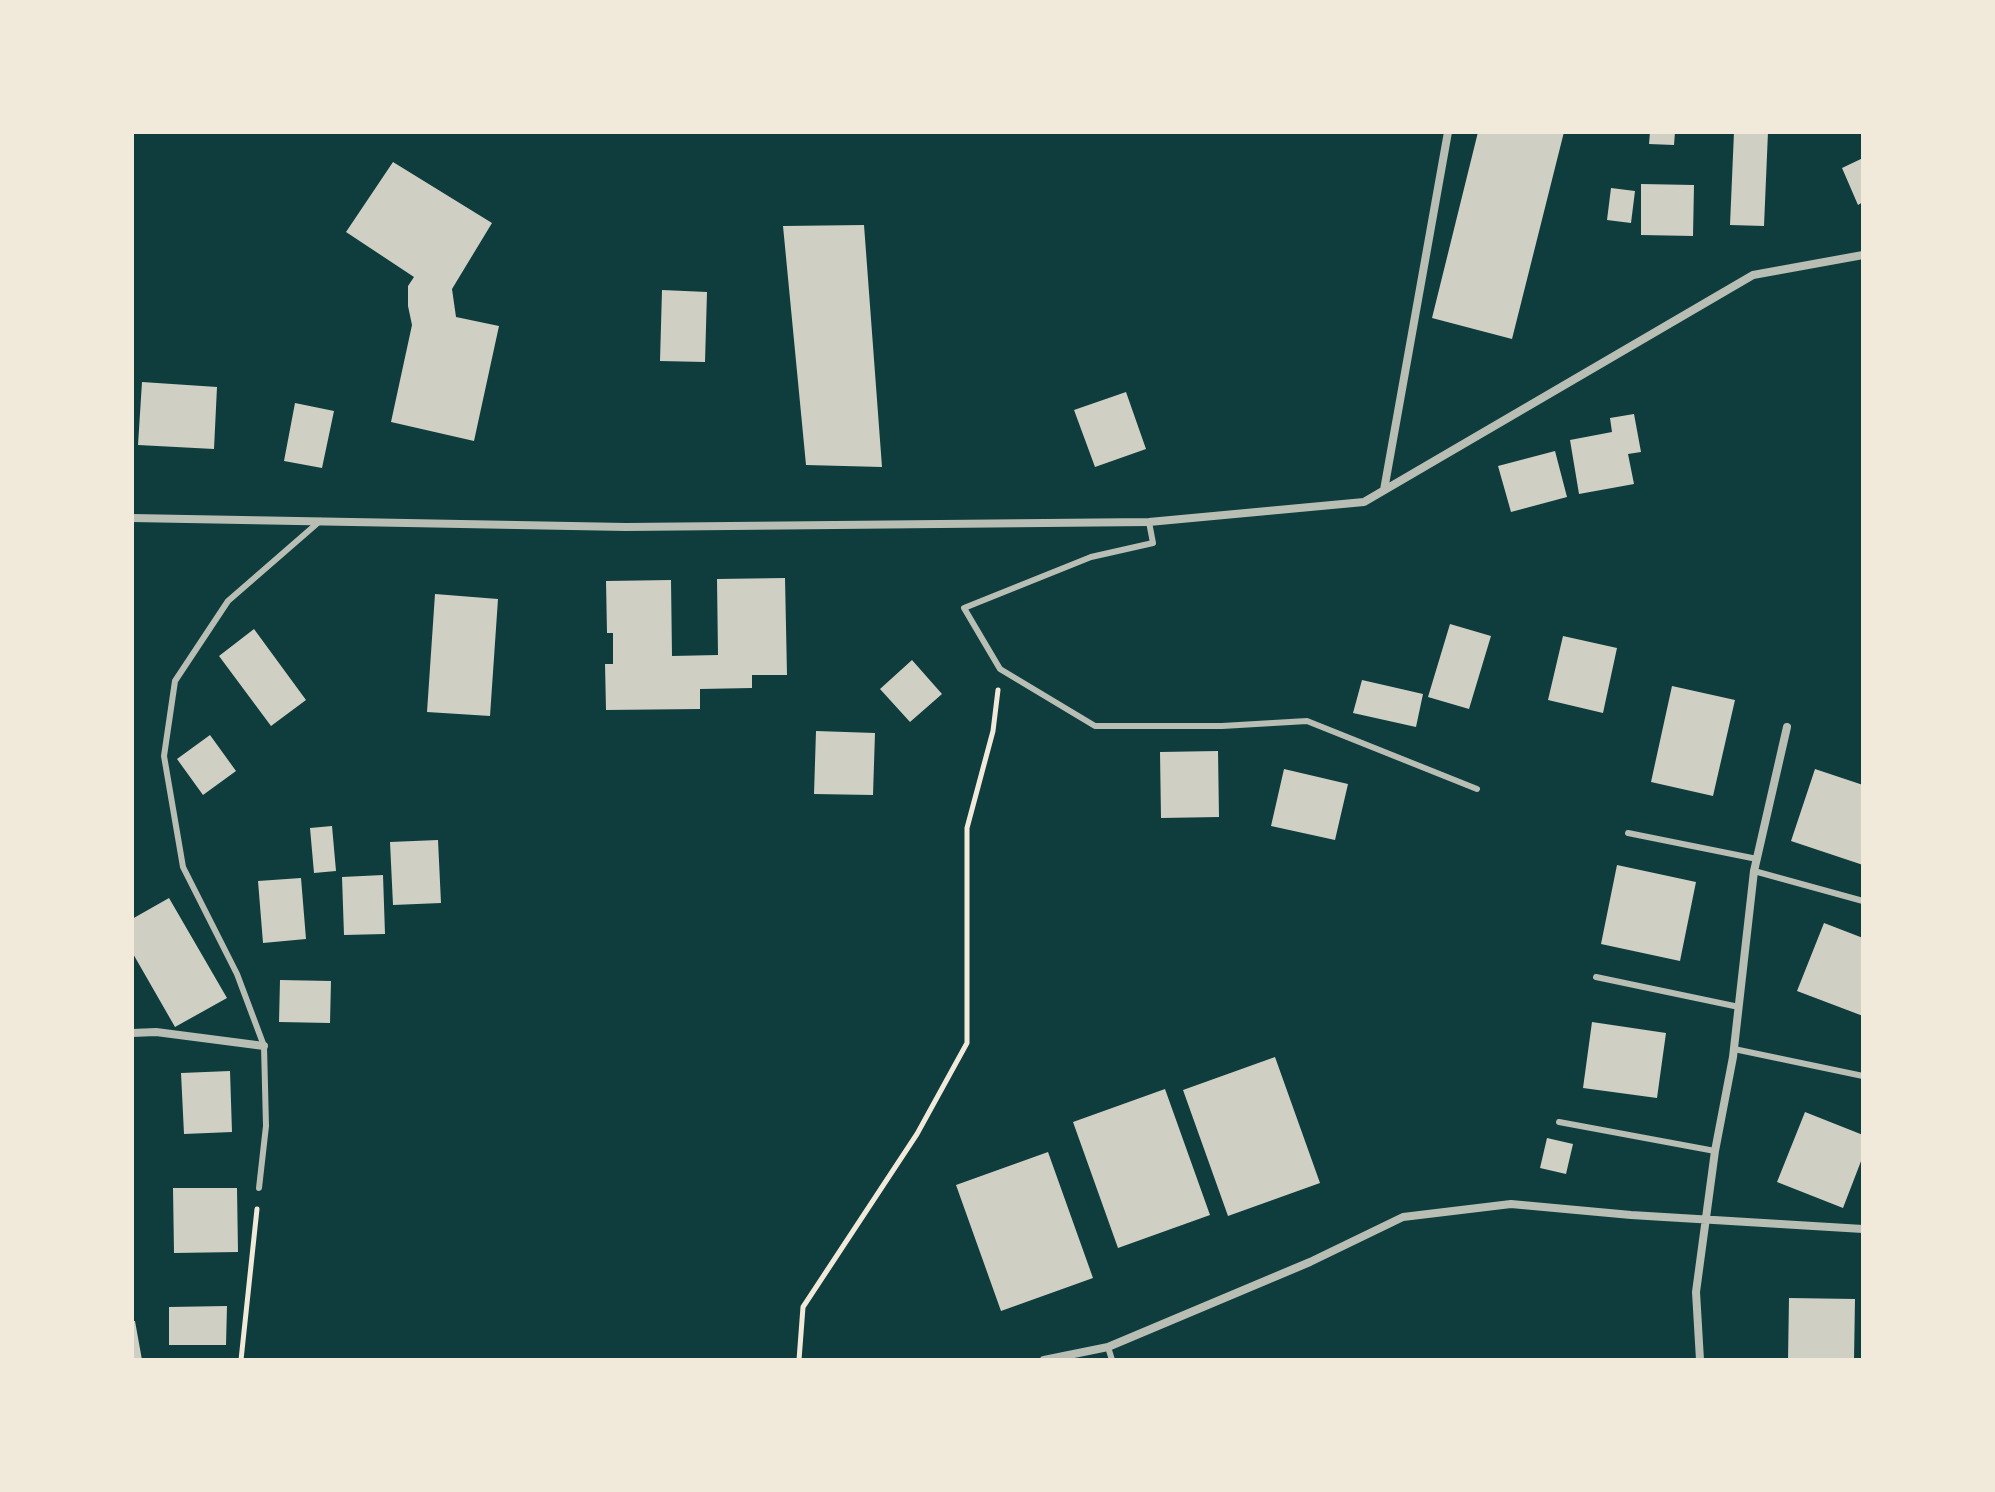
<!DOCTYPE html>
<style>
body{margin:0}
#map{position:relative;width:1995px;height:1492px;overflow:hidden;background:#0f3d3e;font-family:"Open Sans",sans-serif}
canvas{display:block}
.frame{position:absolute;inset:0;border:134px solid #f1e9da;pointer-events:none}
</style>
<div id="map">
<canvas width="1995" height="1492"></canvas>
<div class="frame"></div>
</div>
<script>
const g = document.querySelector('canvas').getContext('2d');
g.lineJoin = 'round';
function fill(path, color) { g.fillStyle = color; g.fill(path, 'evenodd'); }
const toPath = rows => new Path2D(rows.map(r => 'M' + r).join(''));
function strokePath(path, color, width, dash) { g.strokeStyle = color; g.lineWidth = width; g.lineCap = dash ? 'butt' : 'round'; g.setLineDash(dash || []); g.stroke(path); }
const building = toPath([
 [1478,132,1564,132,1512,339,1432,318],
 [1650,132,1675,132,1674,145,1649,144],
 [1734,132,1768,132,1764,226,1730,225],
 [1863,158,1863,202,1858,205,1842,168],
 [393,162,492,223,452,289,456,317,499,326,474,441,391,422,412,325,408,306,408,286,414,277,346,232],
 [1641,184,1694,185,1693,236,1641,235],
 [1611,188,1635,191,1631,223,1607,220],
 [864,225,882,467,806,465,783,226],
 [662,290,707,292,705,362,660,361],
 [142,382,217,387,214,449,138,445],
 [1126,392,1146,449,1095,467,1074,410],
 [295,403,334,411,322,468,284,461],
 [1634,414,1641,452,1628,454,1634,484,1579,494,1570,440,1612,432,1610,418],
 [1555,451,1567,497,1511,512,1498,466],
 [785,578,787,675,752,675,752,688,700,689,700,709,606,710,605,664,613,664,613,633,607,633,606,581,671,580,672,656,718,655,717,579],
 [435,594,498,599,490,716,427,712],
 [1450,624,1491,636,1469,709,1428,697],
 [254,629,306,700,271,726,219,656],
 [1563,636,1617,648,1603,713,1548,700],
 [912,660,942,694,910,722,880,689],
 [1362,680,1423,694,1416,727,1353,713],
 [1672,686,1735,700,1713,796,1651,782],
 [816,731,875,733,873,795,814,794],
 [210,735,236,771,203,795,177,759],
 [1218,751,1219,817,1161,818,1160,752],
 [1284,769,1348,784,1335,840,1271,826],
 [1815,769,1863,785,1863,865,1791,841],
 [332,826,336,871,314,873,310,828],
 [438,840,441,903,393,905,390,842],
 [1617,865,1696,882,1680,961,1601,944],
 [383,875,385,934,344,935,342,877],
 [301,878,306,939,263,943,258,881],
 [169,898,227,998,175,1027,132,952,132,919],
 [1824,923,1863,938,1863,1016,1797,991],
 [280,980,331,981,330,1023,279,1022],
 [1592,1022,1666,1033,1657,1098,1583,1088],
 [1275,1057,1320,1183,1228,1216,1183,1090],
 [230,1071,232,1132,184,1134,181,1073],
 [1165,1089,1210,1215,1118,1248,1073,1122],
 [1805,1112,1863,1135,1863,1156,1843,1208,1777,1182],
 [1547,1138,1573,1144,1566,1174,1540,1168],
 [1048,1152,1093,1278,1001,1311,956,1185],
 [173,1188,237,1188,238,1252,174,1253],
 [1789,1298,1855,1299,1854,1360,1788,1360],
 [227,1306,226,1345,169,1345,169,1307],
 [132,1321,135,1321,142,1360,132,1360]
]);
const path = toPath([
 [241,1360,257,1209],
 [799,1360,803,1307,917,1134,967,1043,967,828,993,731,998,690]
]);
const service = toPath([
 [1149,522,1153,543,1091,557,964,608,1000,669,1095,726,1222,726,1307,721,1477,789],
 [1628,833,1757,859],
 [1754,871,1863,901],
 [1596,977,1739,1007],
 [1734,1049,1863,1076],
 [1559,1122,1715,1151],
 [259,1188,266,1126,264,1046,237,974,183,867,164,756,175,681,228,601,320,521],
 [1108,1347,1112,1360]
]);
const minor = toPath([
 [1384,490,1448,132],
 [132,518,626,527,1149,522,1364,502,1753,275,1863,255],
 [132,1033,156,1032,264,1046],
 [1044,1360,1108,1347,1310,1262,1403,1217,1511,1204,1631,1215,1863,1229],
 [1700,1360,1696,1292,1715,1151,1733,1057,1754,871,1787,727]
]);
fill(building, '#cfcfc3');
strokePath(path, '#f1e9da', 5);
strokePath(service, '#b8beb3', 6);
strokePath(minor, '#b8beb3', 8);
</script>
